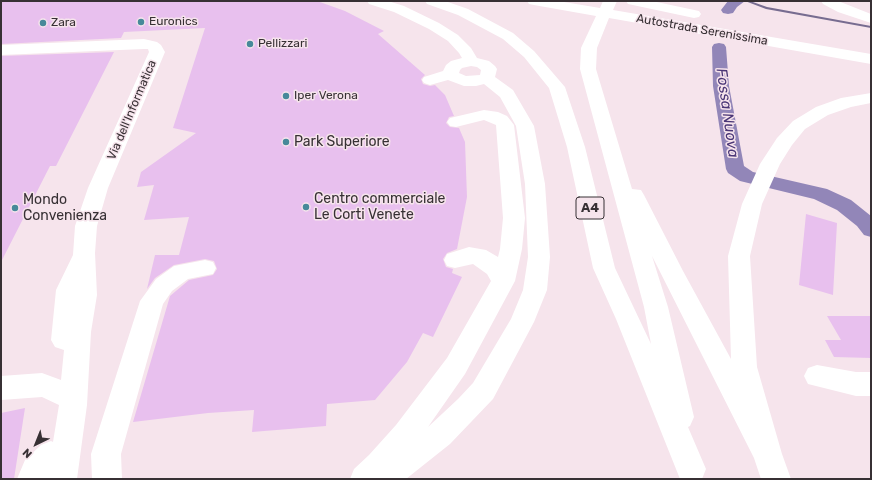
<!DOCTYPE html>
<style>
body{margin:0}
#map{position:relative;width:872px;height:480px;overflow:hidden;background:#f6e4ec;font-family:Rubik,sans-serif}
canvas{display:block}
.frame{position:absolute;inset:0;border:2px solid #373034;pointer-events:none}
.north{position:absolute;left:16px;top:424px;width:40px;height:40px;-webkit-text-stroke:3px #f6e4ec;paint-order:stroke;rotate:223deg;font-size:11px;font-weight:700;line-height:16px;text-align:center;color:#373034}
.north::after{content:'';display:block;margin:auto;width:14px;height:18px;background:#373034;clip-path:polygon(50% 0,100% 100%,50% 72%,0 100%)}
</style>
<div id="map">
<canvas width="872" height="480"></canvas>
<div class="frame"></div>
<div class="north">N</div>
</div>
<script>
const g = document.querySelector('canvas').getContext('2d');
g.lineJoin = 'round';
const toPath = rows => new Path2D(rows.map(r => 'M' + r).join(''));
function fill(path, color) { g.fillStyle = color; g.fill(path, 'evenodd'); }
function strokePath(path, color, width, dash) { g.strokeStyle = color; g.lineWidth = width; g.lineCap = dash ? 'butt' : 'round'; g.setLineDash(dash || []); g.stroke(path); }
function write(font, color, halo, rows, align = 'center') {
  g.font = font + ' Rubik,sans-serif'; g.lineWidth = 3; g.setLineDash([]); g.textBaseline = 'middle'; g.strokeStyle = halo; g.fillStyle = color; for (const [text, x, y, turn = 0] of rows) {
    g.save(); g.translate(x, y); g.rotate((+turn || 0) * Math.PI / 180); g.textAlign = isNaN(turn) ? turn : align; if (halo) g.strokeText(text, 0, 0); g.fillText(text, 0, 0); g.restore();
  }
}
const stream = toPath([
 [745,1,750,1,767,7,871,26,871,28,766,9,745,1]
]);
const canal = toPath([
 [728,1,745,1,737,7,733,13,728,14,723,13,721,10,728,1],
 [719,43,724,44,726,47,729,86,744,166,753,172,827,189,851,200,871,216,871,237,864,235,857,226,837,210,814,199,740,181,728,173,726,169,713,86,712,47,714,44,719,43]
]);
const building = toPath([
 [1,1,297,1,303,2,317,1,345,11,384,31,378,34,425,75,421,79,423,84,430,86,435,85,445,95,454,116,449,117,446,123,450,127,459,128,465,142,467,197,457,249,447,253,443,259,446,267,453,269,452,273,462,277,433,337,423,333,407,362,375,400,327,404,326,426,252,432,254,410,208,413,133,422,170,296,189,280,213,275,217,269,214,261,205,259,174,265,155,278,147,289,155,255,179,255,189,217,144,220,154,185,137,187,141,172,196,133,173,128,205,28,124,32,121,38,1,44],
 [114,52,56,166,50,166,1,262,1,56],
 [806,214,837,223,833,295,799,285],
 [827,316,871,316,871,358,834,357,825,340,841,340],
 [25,408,14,479,1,479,1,413]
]);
const minor = toPath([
 [367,1,388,1,404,6,439,23,458,35,471,48,477,58,489,61,495,66,497,69,495,77,513,90,534,126,545,184,550,257,547,290,534,322,493,399,450,444,406,479,350,479,354,469,369,455,396,425,447,358,491,281,487,274,473,264,455,268,447,266,444,260,447,254,469,247,486,250,498,257,500,249,503,218,496,125,484,120,456,127,450,126,447,122,450,118,484,110,498,112,507,116,511,121,514,125,525,218,522,249,515,281,465,374,428,427,458,399,473,383,511,319,523,290,528,257,525,184,516,126,500,97,484,84,476,86,464,86,448,80,430,85,424,83,422,80,424,77,443,71,446,65,451,61,462,58,459,53,448,41,429,29,394,12,369,4,367,1],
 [471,66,477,67,481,70,480,75,466,76,459,73,460,70,462,68,471,66],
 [144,39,157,42,161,45,165,52,108,188,97,226,95,253,97,295,91,332,87,405,77,479,17,479,25,460,41,445,51,441,53,442,59,405,42,397,1,400,1,376,42,373,61,380,64,350,55,347,51,340,56,290,73,255,75,226,88,188,149,52,148,49,144,49,1,55,1,45,144,39],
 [205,260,213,262,216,268,213,274,188,279,172,291,163,304,121,454,122,479,92,479,91,454,140,301,156,279,174,266,205,260],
 [817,365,856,372,871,372,871,396,856,396,808,384,804,376,808,368,817,365]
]);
const highway = toPath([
 [425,1,445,1,468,9,513,33,534,51,565,87,585,147,615,268,651,344,644,307,580,69,581,48,596,16,534,5,529,4,527,1,558,1,600,8,603,1,617,1,613,10,871,54,871,64,609,18,597,48,596,69,632,189,641,190,644,195,683,271,731,359,728,256,742,204,760,164,777,138,793,121,816,107,841,98,871,93,871,103,851,107,828,115,805,129,792,145,780,164,762,204,750,256,757,367,782,454,791,479,761,479,754,458,652,256,668,307,694,417,690,426,688,427,706,469,702,479,680,479,616,319,593,268,567,147,549,88,524,57,503,39,458,15,427,4,425,1],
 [626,1,652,1,699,11,701,14,699,17,694,18,628,4,626,1],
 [821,1,838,1,871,14,871,23,838,12,823,4,821,1]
]);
const markers = [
 [141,22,4,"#47899a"],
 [43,23,4,"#47899a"],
 [250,44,4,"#47899a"],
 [286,96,4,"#47899a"],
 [286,142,4,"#47899a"],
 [306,207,4,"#47899a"],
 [15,208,4,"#47899a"]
];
const farPoinames = [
 ["Euronics",149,22],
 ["Zara",51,23],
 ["Pellizzari",258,44],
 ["Iper Verona",294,96]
];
const farStreetnames = [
 ["Autostrada Serenissima",702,30,10],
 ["Via dell'Informatica",132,110,-67]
];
const shields = [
 [590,208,28]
];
const shieldNames = [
 ["A4",590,208]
];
const poiNames = [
 ["Park Superiore",294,142],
 ["Centro commerciale",314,199],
 ["Le Corti Venete",314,215],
 ["Mondo",23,200],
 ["Convenienza",23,216]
];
const waterNames = [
 ["Fossa Nuova",727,113,82]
];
fill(stream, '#776c90');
fill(canal, '#9286b8');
fill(building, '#e8c0ee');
fill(minor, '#fff');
fill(highway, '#fff');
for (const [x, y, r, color] of markers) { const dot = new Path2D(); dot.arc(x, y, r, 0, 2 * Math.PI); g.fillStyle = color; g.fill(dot); strokePath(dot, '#f6e4ec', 1.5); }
write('12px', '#373034', '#f6e4ec', farPoinames, 'left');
write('12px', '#373034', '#f6e4ec', farStreetnames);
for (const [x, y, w] of shields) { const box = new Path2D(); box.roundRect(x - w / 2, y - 11, w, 22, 3); g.fillStyle = '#f6e4ec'; g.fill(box); strokePath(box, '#373034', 1); }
write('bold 13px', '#373034', null, shieldNames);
write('14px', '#373034', '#f6e4ec', poiNames, 'left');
write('italic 15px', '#4a3676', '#f6e4ec', waterNames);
</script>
